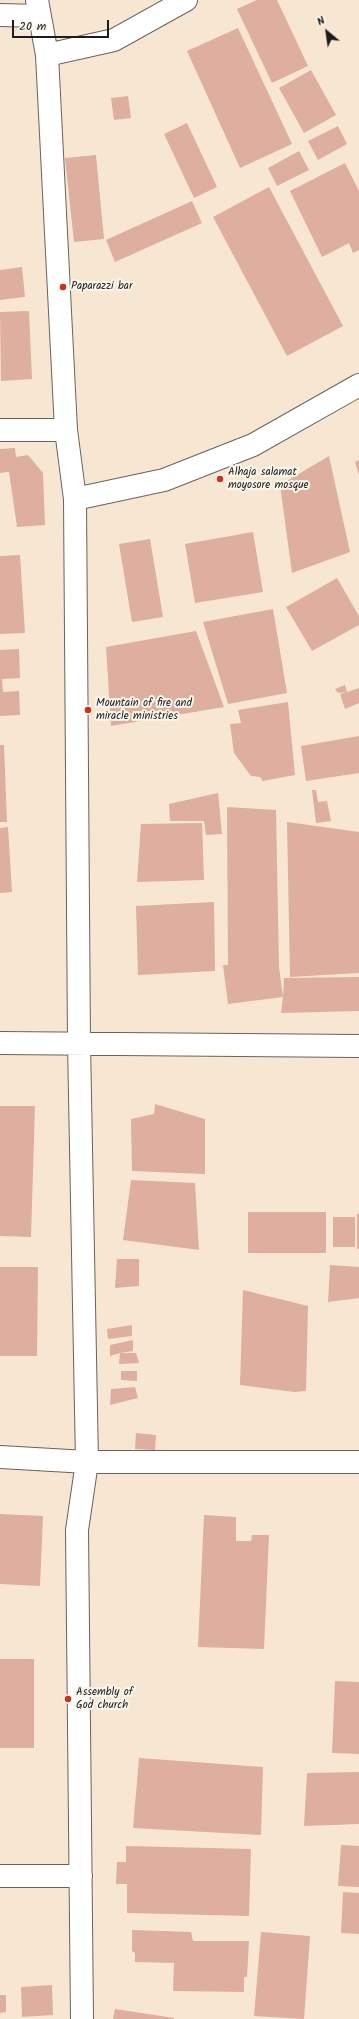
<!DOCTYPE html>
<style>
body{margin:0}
#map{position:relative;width:359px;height:2019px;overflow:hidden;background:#f7e7d2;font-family:Kalam,sans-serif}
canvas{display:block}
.north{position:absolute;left:307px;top:12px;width:40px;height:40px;-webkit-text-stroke:3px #fbf7ec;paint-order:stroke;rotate:331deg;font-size:11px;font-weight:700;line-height:16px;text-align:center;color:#1c1c1c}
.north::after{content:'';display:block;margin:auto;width:14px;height:18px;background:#1c1c1c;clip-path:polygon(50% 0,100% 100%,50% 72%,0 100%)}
.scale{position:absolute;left:12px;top:20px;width:97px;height:18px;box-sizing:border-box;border:2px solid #1c1c1c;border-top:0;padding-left:5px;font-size:12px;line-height:14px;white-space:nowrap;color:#1c1c1c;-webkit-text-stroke:3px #fbf7ec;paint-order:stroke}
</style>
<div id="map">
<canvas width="359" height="2019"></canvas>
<div class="north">N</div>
<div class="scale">20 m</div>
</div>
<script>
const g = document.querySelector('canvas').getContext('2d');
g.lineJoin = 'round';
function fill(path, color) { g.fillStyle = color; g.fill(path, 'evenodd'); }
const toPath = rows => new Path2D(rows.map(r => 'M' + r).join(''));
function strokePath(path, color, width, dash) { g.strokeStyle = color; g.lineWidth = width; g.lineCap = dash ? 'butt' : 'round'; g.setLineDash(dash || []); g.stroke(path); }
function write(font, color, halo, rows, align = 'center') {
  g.font = font + ' Kalam,sans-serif'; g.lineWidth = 4; g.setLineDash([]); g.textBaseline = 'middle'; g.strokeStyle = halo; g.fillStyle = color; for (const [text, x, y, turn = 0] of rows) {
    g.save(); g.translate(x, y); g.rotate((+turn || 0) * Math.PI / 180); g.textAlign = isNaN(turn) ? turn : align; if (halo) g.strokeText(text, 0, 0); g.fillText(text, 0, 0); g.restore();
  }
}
const building = toPath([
 [257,0,277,0,308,66,272,83,237,9],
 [238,28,292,144,240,168,187,51],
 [311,70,336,115,304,133,279,88],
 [128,96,131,118,114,120,111,98],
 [187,123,217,187,194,198,164,134],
 [338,126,347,144,318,160,308,141],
 [299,151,309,170,277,186,268,168],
 [96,155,104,239,74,242,65,158],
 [345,163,359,191,359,250,353,253,349,243,322,257,290,191],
 [269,187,343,326,287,356,213,217],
 [192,201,202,223,115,262,106,240],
 [22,267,25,297,0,300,0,270],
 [29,311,32,379,1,381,0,312],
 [15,448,16,457,28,455,43,473,45,525,17,527,9,472,0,473,0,449],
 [329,456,350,552,292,573,280,485],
 [359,460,359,475,355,462],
 [253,532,263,592,195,603,185,544],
 [150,539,163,617,132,622,119,544],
 [20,555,25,633,0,634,0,556],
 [337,578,359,616,359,625,312,651,286,607],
 [273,609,287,693,228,704,203,622],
 [196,631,224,707,111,726,106,647],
 [19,649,20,678,2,679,3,692,19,691,20,715,0,716,0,650],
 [345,685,347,692,359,688,359,703,345,709,340,694,347,692,338,693,335,689],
 [288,702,295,775,263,781,260,777,251,776,234,753,230,724,241,723,238,710],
 [359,736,359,773,306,781,301,746],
 [0,745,4,745,7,822,0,822],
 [312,790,316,790,318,802,327,801,331,821,316,823],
 [218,793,222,834,206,835,204,821,170,821,169,804],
 [227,807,276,810,279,967,283,997,284,978,359,977,359,1011,281,1013,283,997,228,1004,223,965,228,965],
 [287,822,359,832,359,973,290,977],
 [202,823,204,880,137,882,141,824],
 [8,827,12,892,0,893,0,828],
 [214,902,215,971,138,975,136,906],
 [155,1104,205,1119,205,1174,132,1171,131,1119,154,1114],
 [0,1106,35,1106,31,1237,0,1236],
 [131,1180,195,1183,199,1250,123,1240],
 [248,1212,326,1212,326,1253,248,1253],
 [357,1214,359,1214,359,1249,357,1249],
 [333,1217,355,1217,355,1247,333,1247],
 [117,1259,139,1259,139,1286,115,1288],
 [330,1265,359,1267,359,1298,328,1302],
 [0,1267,38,1267,37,1356,0,1356],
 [243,1290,308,1306,306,1391,294,1392,240,1385],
 [132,1325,132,1336,108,1339,107,1329],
 [133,1340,133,1351,120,1353,136,1353,139,1363,119,1364,120,1353,110,1356,110,1345],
 [121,1371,137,1371,137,1381,121,1380],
 [135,1387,138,1398,110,1405,111,1389],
 [136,1433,156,1435,155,1450,135,1449],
 [0,1514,43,1516,40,1586,0,1584],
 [204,1515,236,1517,236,1541,251,1541,252,1535,269,1535,264,1649,198,1647],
 [0,1659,34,1659,34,1748,0,1748],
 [335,1681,359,1682,359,1754,332,1753],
 [139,1758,263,1767,261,1835,133,1828],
 [359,1772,359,1824,304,1826,307,1773],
 [341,1845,359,1846,359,1887,338,1886],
 [126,1846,251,1849,249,1916,127,1913,127,1884,116,1884,117,1862,126,1862],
 [343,1892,359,1893,359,1934,341,1933],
 [132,1930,191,1932,193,1941,249,1941,247,1977,244,1977,244,1992,173,1991,174,1963,135,1962,135,1953,132,1951],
 [261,1932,310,1936,304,2019,254,2016],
 [52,1985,53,2015,22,2017,21,1987],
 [0,1995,6,1995,6,2012,0,2013],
 [115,2009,174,2018,174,2019,113,2019]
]);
const street = toPath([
 [37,0,47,55,66,430,75,499,79,1043,87,1462,77,1530,82,2019],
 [0,15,39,16],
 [47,55,114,40,186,0],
 [0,430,66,430],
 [75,499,164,480,253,445,359,385],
 [0,1043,359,1046],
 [0,1457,87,1462,359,1462],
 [0,1876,81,1876]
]);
const markers = [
 [63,287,4,"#c8321e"],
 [220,479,4,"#c8321e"],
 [88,710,4,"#c8321e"],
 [68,1699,4,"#c8321e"]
];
const poiNames = [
 ["Paparazzi bar",71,287],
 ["Alhaja salamat",228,473],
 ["moyosore mosque",228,486],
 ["Mountain of fire and",96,704],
 ["miracle ministries",96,717],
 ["Assembly of",76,1693],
 ["God church",76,1706]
];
fill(building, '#deae9f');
strokePath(street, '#69635c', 24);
strokePath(street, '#fff', 22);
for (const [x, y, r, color] of markers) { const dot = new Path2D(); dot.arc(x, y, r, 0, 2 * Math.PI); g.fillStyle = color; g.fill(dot); strokePath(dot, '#fbf7ec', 1.5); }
write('11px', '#1c1c1c', '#fbf7ec', poiNames, 'left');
</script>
